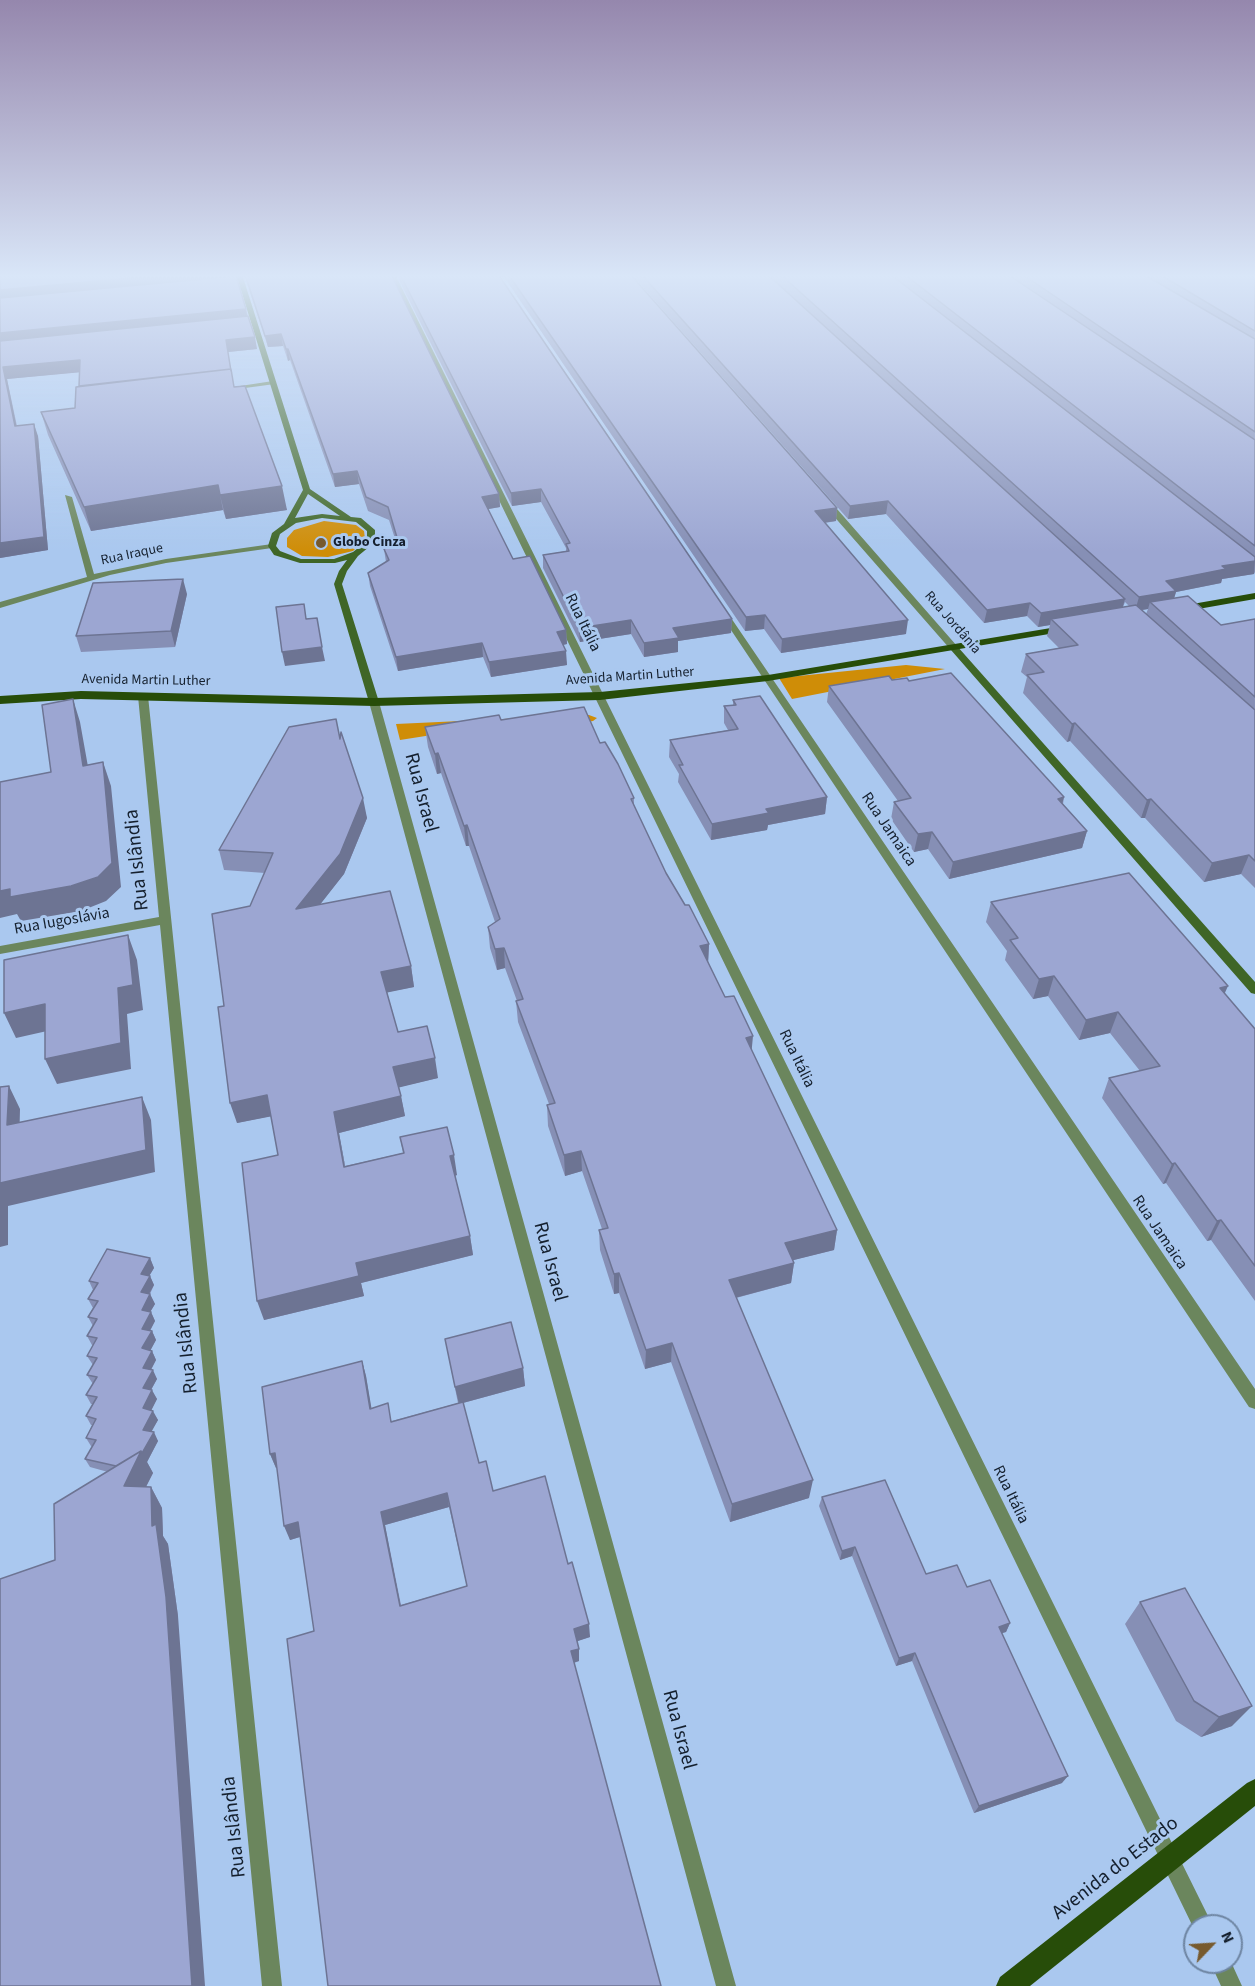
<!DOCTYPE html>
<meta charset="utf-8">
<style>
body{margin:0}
#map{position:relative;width:1255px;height:1986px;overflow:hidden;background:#aac8ef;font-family:"Source Sans 3",sans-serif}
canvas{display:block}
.north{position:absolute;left:1183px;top:1914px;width:60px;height:60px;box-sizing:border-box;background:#aac8ef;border:2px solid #6e85a2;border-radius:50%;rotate:65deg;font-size:16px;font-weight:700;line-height:24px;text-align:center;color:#15202e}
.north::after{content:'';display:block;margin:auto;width:21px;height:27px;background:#775a2e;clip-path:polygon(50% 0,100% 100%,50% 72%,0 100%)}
</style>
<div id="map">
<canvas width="1255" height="1986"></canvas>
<div class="north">N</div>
</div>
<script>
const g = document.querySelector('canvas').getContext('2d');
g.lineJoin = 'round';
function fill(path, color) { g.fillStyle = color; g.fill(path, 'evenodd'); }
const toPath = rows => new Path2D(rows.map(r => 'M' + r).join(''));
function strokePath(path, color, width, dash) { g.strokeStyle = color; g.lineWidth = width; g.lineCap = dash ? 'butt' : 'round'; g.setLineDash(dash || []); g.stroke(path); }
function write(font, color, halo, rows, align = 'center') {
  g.font = font + ' "Source Sans 3",sans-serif'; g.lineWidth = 6; g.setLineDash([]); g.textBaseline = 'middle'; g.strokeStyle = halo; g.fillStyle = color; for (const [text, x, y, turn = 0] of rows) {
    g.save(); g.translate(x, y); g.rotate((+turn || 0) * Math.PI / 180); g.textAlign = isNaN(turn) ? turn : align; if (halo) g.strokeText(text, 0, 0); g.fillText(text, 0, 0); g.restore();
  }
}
const green = toPath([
 [324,521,356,525,364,531,365,539,353,551,328,557,302,556,287,547,287,538,294,530],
 [906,665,945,669,792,699,779,678],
 [589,715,597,718,593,721,508,736,502,724,400,740,396,724]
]);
const street = toPath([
 [389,274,395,274,1213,1926,1195,1926,1195,1931,389,274],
 [273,381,275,382,275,384,230,390,227,388,273,381],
 [65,495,72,497,94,574,166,559,272,544,276,546,272,548,166,563,110,575,0,608,0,602,87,577,65,495],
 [824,501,830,501,957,646,957,650,951,650,824,505,824,501],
 [723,609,727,612,1255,1389,1255,1409,1249,1407,719,612,723,609],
 [143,693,148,696,282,1986,262,1986,160,925,0,954,0,946,159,917,138,696,143,693],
 [374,699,379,702,736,1986,716,1986,369,702,374,699],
 [1210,1962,1231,1962,1242,1986,1221,1986,1210,1962]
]);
const secondary = toPath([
 [236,274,242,274,310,489,351,517,361,518,375,530,375,542,358,556,347,571,342,584,379,702,377,704,374,705,369,702,334,584,339,571,347,560,335,563,300,563,274,555,268,546,272,533,284,524,303,490,236,274],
 [308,494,340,516,322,514,295,518,308,494],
 [322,518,356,522,367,531,367,541,353,552,334,559,301,559,280,551,276,546,280,534,296,523,322,518],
 [954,645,957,646,1255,982,1255,994,1251,993,951,650,951,646,954,645]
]);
const primary = toPath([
 [1255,593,1255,599,1181,612,1176,609,1181,606,1255,593],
 [1069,625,1073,626,1073,630,768,681,600,700,374,706,81,699,0,704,0,696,81,691,374,698,600,692,768,675,1069,625],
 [1255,1779,1255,1806,1030,1986,996,1986,1000,1977,1247,1783,1255,1779]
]);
const wall = toPath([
 [0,274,234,274,246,309,257,349,228,352,234,387,287,510,226,519,223,510,91,531,48,435,41,412,75,408,79,386,79,372,7,379,17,426,38,436,48,550,0,558],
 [244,274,391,274,499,494,500,507,488,509,513,559,566,630,567,644,563,645,567,665,491,677,483,657,398,671,370,586,368,573,386,562,384,549,396,542,389,520,368,511,359,484,335,487,290,360,288,361,283,346,268,347],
 [396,274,498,274,732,619,731,633,678,641,678,652,644,657,631,634,580,642,543,568,543,555,566,551,566,548,541,502,512,506],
 [502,274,630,274,837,508,836,521,825,523,906,634,781,653,764,629,745,631],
 [631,274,1255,274,1255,572,1254,574,1222,579,1221,583,1176,592,1174,598,1221,625,1255,619,1255,888,1241,874,1204,882,1145,818,1141,818,1070,741,1067,742,1023,693,1027,677,1021,672,1026,654,1059,648,1047,636,1050,625,1038,627,1027,616,984,623,886,514,848,519],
 [1125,602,1129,606,1123,607],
 [1148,609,1146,614,1142,610],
 [187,594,175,647,81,652,76,636],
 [892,680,909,681,1064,797,1063,804,1087,831,1082,848,949,879,928,849,914,852,891,819,894,802,898,801,827,702,829,686],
 [733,700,827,797,825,814,768,825,767,830,711,840,678,782,679,774,669,757,670,740,728,730,724,723,724,706,733,705],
 [501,720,600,743,634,798,634,806,666,873,685,905,709,944,708,962,837,1230,834,1250,793,1260,794,1263,791,1283,736,1298,809,1498,730,1522,671,1362,645,1369,619,1293,614,1294,600,1250,599,1230,602,1229,582,1171,565,1176,548,1126,547,1105,549,1104,518,1022,516,1001,517,1001,505,968,497,970,490,948,488,927,495,922,469,846,466,846,441,773,437,774,428,747,425,727],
 [340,739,367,818,344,874,320,904,411,966,414,987,387,992,398,1032,438,1078,399,1087,405,1116,339,1133,345,1166,403,1153,400,1137,457,1175,455,1176,470,1236,473,1255,361,1283,364,1296,264,1320,278,1155,271,1116,237,1123,224,1006,265,873,224,870,219,850],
 [991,902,1225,994,1255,1029,1255,1301,1211,1240,1207,1241,1166,1183,1163,1184,1102,1098,1109,1078,1140,1071,1110,1033,1079,1040,1048,996,1033,999,1005,960,1007,951,986,922],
 [150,1258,154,1268,149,1276,150,1276,154,1285,150,1294,155,1304,150,1312,151,1312,155,1321,150,1331,152,1331,156,1340,150,1350,152,1351,156,1360,151,1370,157,1379,151,1390,157,1399,151,1410,158,1420,151,1431,158,1441,147,1462,153,1473,146,1487,151,1487,162,1508,163,1536,168,1544,178,1616,55,1560,108,1472,90,1467,85,1459,92,1447,91,1446,86,1438,92,1425,91,1425,86,1416,93,1404,91,1404,86,1395,93,1384,87,1375,93,1365,87,1356,93,1345,92,1345,87,1336,93,1326,88,1317,93,1308,88,1299,93,1290,89,1281],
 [445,1339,523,1368,525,1386,463,1403,479,1463,493,1491,568,1564,590,1637,577,1641,579,1661,574,1663,314,1631,300,1537,290,1540,277,1468,276,1468,270,1454,362,1361,366,1376,371,1408,392,1421,458,1403],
 [449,1507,467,1586,401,1605,385,1525],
 [822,1497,926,1574,967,1587,1010,1623,1006,1632,1002,1633,1062,1783,974,1813,912,1661,896,1666,852,1556,840,1560,819,1506],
 [1140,1602,1232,1726,1201,1737,1176,1721,1125,1624]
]);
const shadedWall = toPath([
 [173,274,234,274,235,280,0,301,0,290],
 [246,309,248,321,0,345,0,333],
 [281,334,283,346,268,347,265,336],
 [255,337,257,349,228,352,226,340],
 [286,349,288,349,290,360,288,361],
 [80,360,83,372,7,379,19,439,15,426,3,367],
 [34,424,38,436,48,550,0,558,0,543],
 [357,471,359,484,335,487,333,474],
 [218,485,223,510,91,531,84,507],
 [282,486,287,510,226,519,220,495],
 [541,489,541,502,512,506,511,493],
 [499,494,500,507,483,510,482,497],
 [888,501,886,514,848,519,850,506],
 [837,508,836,521,814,524,815,511],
 [1255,561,1254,574,1222,579,1221,583,1176,592,1172,605,1150,602,1148,609,1135,611,1139,597,1166,581,1222,566],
 [183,579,187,594,175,647,171,631],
 [1125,599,1121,613,1051,619,1050,625,1038,627,1041,613],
 [1030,603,1027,616,984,623,987,610],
 [765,615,764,629,745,631,746,617],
 [732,619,731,633,678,641,678,652,644,657,644,643,673,628],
 [631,620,631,634,580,642,579,628],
 [908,620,906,634,781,653,782,639],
 [566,630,567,644,557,646,557,632],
 [482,643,483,657,398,671,396,657],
 [322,647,325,661,285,666,282,652],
 [566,651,567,665,491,677,489,662],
 [73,699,80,722,92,789,83,766],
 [1075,723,1070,741,1067,742,1072,724],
 [438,753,441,773,437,774,435,754],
 [103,762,111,786,121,887,106,901,81,911,21,921,17,914,0,918,0,891,10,889],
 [827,797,825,814,768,825,767,830,711,840,712,824,766,809],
 [1064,797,1059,815,1058,799],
 [363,798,367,818,344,874,301,929,296,909],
 [1151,799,1145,818,1141,818,1147,800],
 [467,825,469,846,466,846,464,826],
 [1087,831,1082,848,949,879,953,862],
 [932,832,928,849,914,852,918,834],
 [1249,855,1241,874,1204,882,1212,863],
 [128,935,137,960,143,1010,127,1014,131,1069,57,1084,45,1059,118,988],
 [709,944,708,965,700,946],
 [504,948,505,968,497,970,495,949],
 [411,966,414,987,385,993,381,972],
 [1054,976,1048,996,1033,999,1039,979],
 [1228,986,1219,1006,1220,988],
 [45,1004,56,1029,16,1038,4,1013],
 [1118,1012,1110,1033,1079,1040,1086,1020],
 [753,1036,751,1057,746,1038],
 [435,1058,438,1078,397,1088,393,1067],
 [9,1086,20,1109,19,1148,7,1125],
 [267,1095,273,1116,237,1123,230,1103],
 [401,1096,405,1116,339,1133,349,1187,334,1112],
 [142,1097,151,1120,155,1172,8,1206,8,1245,0,1247,0,1183],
 [581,1151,582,1171,565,1176,564,1155],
 [454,1155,457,1175,453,1176,450,1156],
 [1175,1163,1166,1183,1163,1184,1172,1164],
 [1221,1220,1211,1240,1207,1241,1217,1221],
 [837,1230,834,1250,782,1263,785,1243],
 [470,1236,473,1255,361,1283,364,1296,264,1320,257,1301,356,1263],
 [150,1258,154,1268,145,1283,141,1274],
 [794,1263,791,1283,727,1300,729,1280],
 [619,1273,619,1293,614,1294,614,1274],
 [150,1276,154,1285,145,1301,141,1292],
 [150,1294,155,1304,146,1319,142,1310],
 [151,1312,155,1321,146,1338,142,1329],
 [152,1331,156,1340,147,1357,142,1348],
 [672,1343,671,1362,645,1369,646,1350],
 [152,1351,156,1360,147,1377,143,1368],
 [362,1361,366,1376,374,1423,370,1409],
 [523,1368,525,1386,459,1404,455,1387],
 [153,1370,157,1379,147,1397,143,1388],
 [152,1390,157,1399,148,1417,143,1408],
 [153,1411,158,1420,148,1438,143,1430],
 [154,1432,158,1441,147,1462,153,1473,136,1506,124,1486,141,1451],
 [275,1453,281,1467,276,1468,270,1454],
 [813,1480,809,1498,730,1522,732,1504],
 [151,1487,162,1508,163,1536,168,1544,178,1616,205,1986,192,1986,152,1526],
 [447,1493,449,1507,385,1525,403,1619,400,1606,381,1512],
 [298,1522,303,1536,290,1540,284,1526],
 [855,1547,852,1556,840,1560,842,1551],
 [1010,1623,1006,1632,995,1635,999,1627],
 [589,1624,590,1637,575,1642,574,1629],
 [579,1649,579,1661,572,1663,571,1651],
 [915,1653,912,1661,896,1666,899,1658],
 [1252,1706,1232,1726,1201,1737,1219,1717],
 [1068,1776,1062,1783,974,1813,979,1806]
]);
const building = toPath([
 [0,274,173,274,0,290,0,274],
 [245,274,391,274,499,494,482,497,513,559,530,556,566,630,557,632,566,651,489,662,482,643,396,657,368,573,389,560,384,549,398,541,388,507,366,497,357,471,333,474,288,349,286,349,281,334,265,336,245,274],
 [400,274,498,274,732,619,673,628,679,638,644,643,631,620,579,628,543,555,569,551,566,544,570,543,541,489,511,493,400,274],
 [508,274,630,274,837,508,815,511,908,620,782,639,765,615,746,617,508,274],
 [641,274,767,274,1125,599,1041,613,1030,603,987,610,888,501,850,506,641,274],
 [780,274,890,274,1255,557,1255,561,1222,566,1226,569,1166,581,1176,591,1139,597,780,274],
 [904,274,1007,274,1255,440,1255,546,904,274],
 [1022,274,1143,274,1255,339,1255,432,1022,274],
 [1159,274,1255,274,1255,331,1159,274],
 [236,276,246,309,0,333,0,298,236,276],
 [248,316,255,337,226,340,231,371,231,369,79,386,80,360,3,367,15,426,34,424,44,537,0,543,0,341,248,316],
 [231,369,234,387,245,386,282,486,220,495,218,485,84,507,41,412,75,408,76,387,231,369],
 [183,579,171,631,76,636,93,583,183,579],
 [1188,596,1221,625,1255,619,1255,697,1150,602,1188,596],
 [304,604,306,619,317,618,322,647,282,652,276,607,304,604],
 [1136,605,1255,710,1255,861,1249,855,1212,863,1151,799,1147,800,1075,723,1072,724,1027,675,1044,672,1026,654,1078,645,1051,619,1136,605],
 [951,673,1064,797,1058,799,1087,831,953,862,932,832,918,834,894,802,911,798,829,686,889,676,892,680,907,678,909,681,951,673],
 [760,696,827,797,766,809,769,813,712,824,679,765,683,765,670,740,738,729,724,706,736,705,733,700,760,696],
 [73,699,83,766,103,762,112,863,98,877,71,886,10,897,10,889,0,891,0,782,51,772,42,705,73,699],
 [584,707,600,743,605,742,618,764,634,798,631,799,666,873,685,905,689,905,709,944,700,946,725,997,734,996,753,1036,746,1038,837,1230,785,1243,794,1263,729,1280,813,1480,732,1504,672,1343,646,1350,619,1273,614,1274,599,1230,608,1228,581,1151,564,1155,547,1105,555,1103,516,1001,523,999,504,948,495,949,488,927,500,919,467,825,464,826,438,753,435,754,425,727,499,715,501,720,584,707],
 [336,719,340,739,341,732,363,798,340,854,296,909,390,891,411,966,381,972,398,1032,427,1026,435,1058,393,1067,401,1096,334,1112,344,1167,404,1153,400,1137,447,1127,454,1155,450,1156,470,1236,356,1263,359,1276,257,1301,242,1163,278,1155,267,1095,230,1103,218,1007,224,1006,212,914,250,906,273,853,219,850,289,727,336,719],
 [1129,873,1228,986,1220,988,1255,1029,1255,1266,1221,1220,1217,1221,1175,1163,1172,1164,1109,1078,1160,1066,1118,1012,1086,1020,1054,976,1039,979,1010,940,1018,938,991,902,1129,873],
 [128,935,133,985,118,988,121,1043,45,1059,45,1004,4,1013,4,960,128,935],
 [9,1086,7,1125,142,1097,146,1150,0,1183,0,1087,9,1086],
 [107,1249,150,1258,141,1274,150,1276,141,1292,150,1294,142,1310,151,1312,142,1329,152,1331,142,1348,152,1351,143,1368,153,1370,143,1388,152,1390,143,1408,153,1411,143,1430,154,1432,142,1453,141,1451,116,1466,85,1459,96,1440,86,1438,96,1419,86,1416,97,1397,86,1395,97,1377,87,1375,97,1358,87,1356,97,1338,87,1336,97,1319,88,1317,98,1301,88,1299,98,1283,89,1281,107,1249],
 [511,1322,523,1368,455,1387,445,1339,511,1322],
 [362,1361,370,1409,388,1403,391,1422,463,1402,479,1463,486,1461,493,1491,545,1476,568,1564,572,1562,589,1624,574,1629,579,1649,571,1651,661,1986,328,1986,287,1639,314,1631,298,1522,284,1526,275,1453,270,1454,262,1387,362,1361],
 [447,1493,467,1586,400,1606,381,1512,447,1493],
 [141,1451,124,1486,151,1487,152,1526,156,1524,166,1597,192,1986,0,1986,0,1579,55,1560,54,1504,141,1451],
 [885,1480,926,1574,957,1565,967,1587,990,1580,1010,1623,999,1627,1068,1776,979,1806,915,1653,899,1658,855,1547,842,1551,822,1497,885,1480],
 [1185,1588,1252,1706,1219,1717,1194,1701,1140,1602,1185,1588]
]);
const markers = [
 [321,543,6,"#775a2e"]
];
const farPoinames = [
 ["Globo Cinza",333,543]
];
const farStreetnames = [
 ["Rua Iraque",132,555,-12],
 ["Rua Jordânia",952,623,49],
 ["Avenida Martin Luther",630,677,-4],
 ["Avenida Martin Luther",146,681,1]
];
const streetNames = [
 ["Rua Itália",582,623,64],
 ["Rua Jamaica",888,830,56],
 ["Rua Iugoslávia",62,922,-10],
 ["Rua Itália",796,1059,64],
 ["Rua Jamaica",1159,1233,56],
 ["Rua Itália",1010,1495,64]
];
const nearStreetnames = [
 ["Rua Israel",420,793,75],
 ["Rua Islândia",138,860,-96],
 ["Rua Israel",549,1262,75],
 ["Rua Islândia",187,1343,-96],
 ["Rua Israel",678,1730,75],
 ["Rua Islândia",235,1827,-96],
 ["Avenida do Estado",1116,1869,-38]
];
fill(green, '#cf8d07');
fill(street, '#6b865d');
fill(secondary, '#3f6627');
fill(primary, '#274d09');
fill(wall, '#868fb5');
fill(shadedWall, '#6d7493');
fill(building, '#9ca6d2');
strokePath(building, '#6d7493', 1.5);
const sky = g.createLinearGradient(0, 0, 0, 552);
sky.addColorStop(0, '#9587ad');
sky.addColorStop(0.5, '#d9e6f8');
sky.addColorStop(1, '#d9e6f800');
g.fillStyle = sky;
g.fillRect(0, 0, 1255, 552);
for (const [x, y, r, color] of markers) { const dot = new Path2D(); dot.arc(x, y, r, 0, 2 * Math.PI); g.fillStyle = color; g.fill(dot); strokePath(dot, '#aac8ef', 2); }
write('bold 14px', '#15202e', '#aac8ef', farPoinames, 'left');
write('14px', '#15202e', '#aac8ef', farStreetnames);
write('16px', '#15202e', '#aac8ef', streetNames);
write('20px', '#15202e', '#aac8ef', nearStreetnames);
</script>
